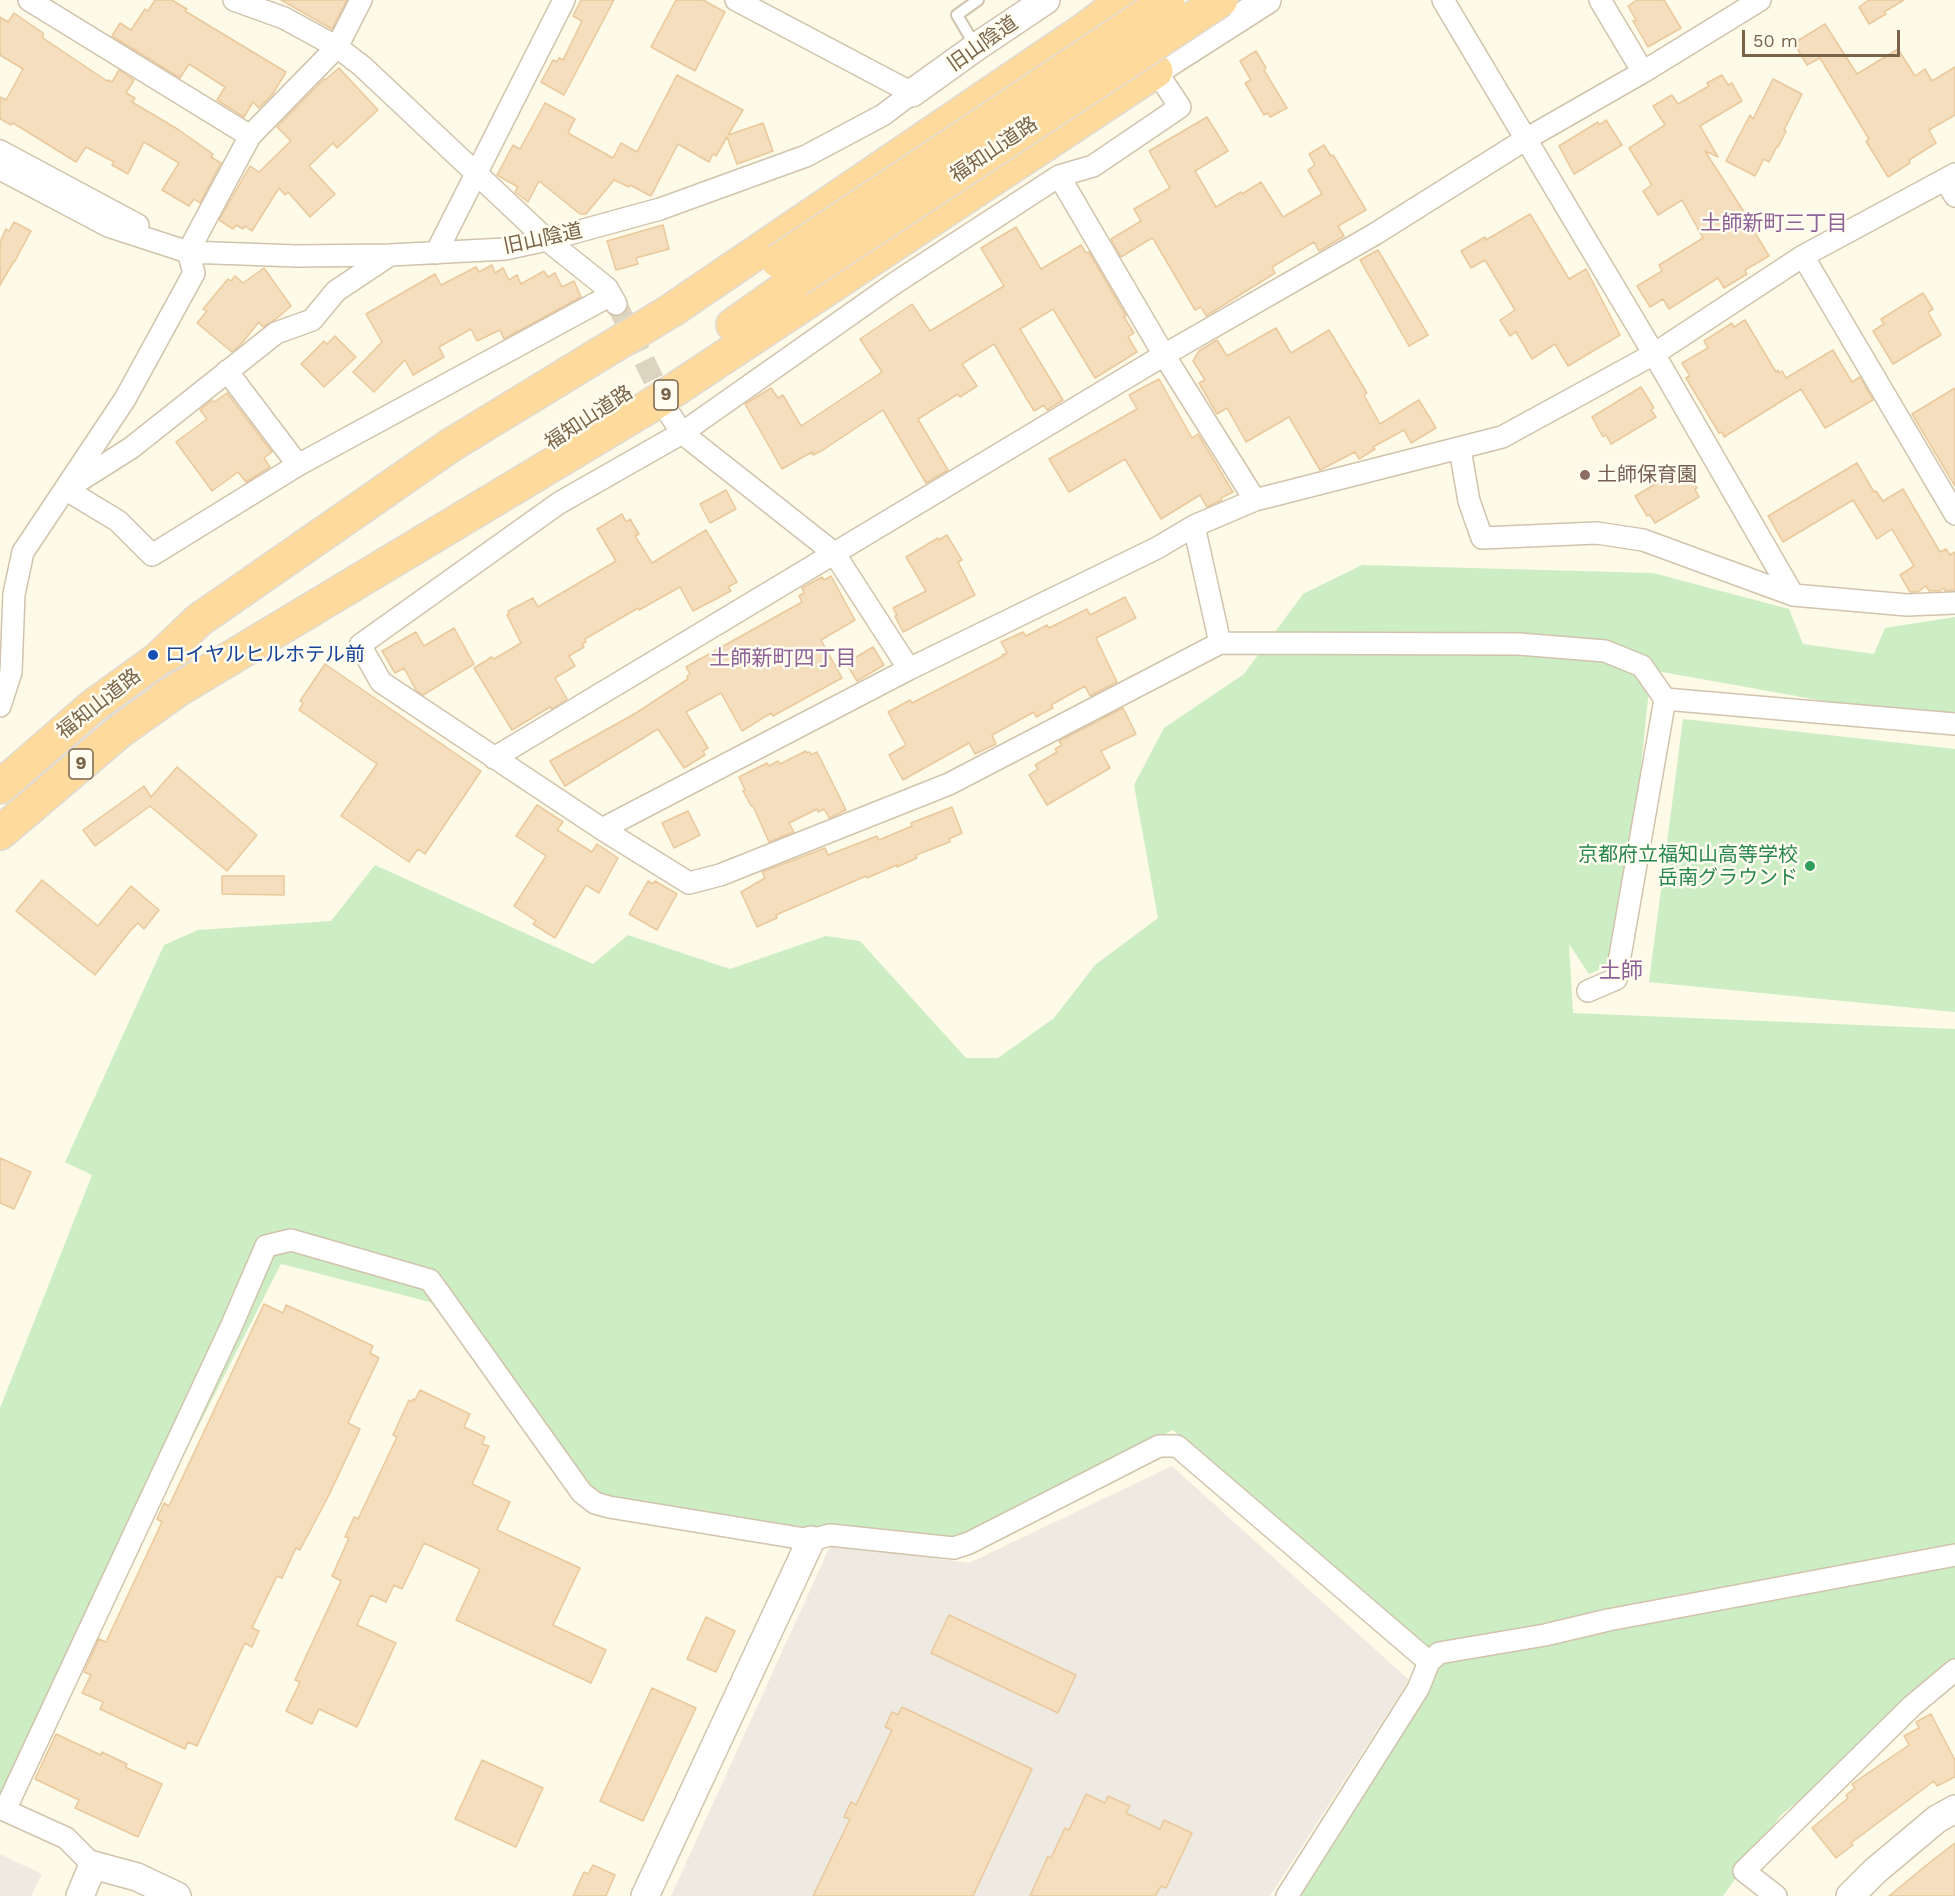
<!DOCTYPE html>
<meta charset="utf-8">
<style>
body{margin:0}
#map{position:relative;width:1955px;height:1896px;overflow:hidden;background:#fefae8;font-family:"Work Sans",sans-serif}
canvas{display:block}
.scale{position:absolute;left:1742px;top:30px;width:158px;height:27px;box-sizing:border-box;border:3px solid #7a6449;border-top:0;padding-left:8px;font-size:18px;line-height:21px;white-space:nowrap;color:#7a6449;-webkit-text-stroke:4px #fffcf0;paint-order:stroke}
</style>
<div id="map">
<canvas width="1955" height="1896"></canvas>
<div class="scale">50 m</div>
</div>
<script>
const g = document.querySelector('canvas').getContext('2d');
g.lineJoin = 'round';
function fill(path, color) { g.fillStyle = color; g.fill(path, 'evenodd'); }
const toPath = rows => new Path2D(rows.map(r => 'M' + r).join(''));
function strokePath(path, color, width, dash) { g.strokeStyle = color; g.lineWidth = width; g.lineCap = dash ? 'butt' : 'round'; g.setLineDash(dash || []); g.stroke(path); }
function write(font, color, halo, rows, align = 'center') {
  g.font = font + ' "Work Sans","Noto Sans JP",sans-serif'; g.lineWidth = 5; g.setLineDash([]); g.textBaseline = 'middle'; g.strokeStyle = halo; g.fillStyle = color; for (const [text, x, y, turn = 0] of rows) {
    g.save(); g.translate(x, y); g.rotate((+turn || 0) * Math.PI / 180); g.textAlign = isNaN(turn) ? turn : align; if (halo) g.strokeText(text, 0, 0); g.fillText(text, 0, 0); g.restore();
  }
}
const industrial = toPath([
 [1172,1466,1409,1680,1270,1896,671,1896,831,1544,969,1563],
 [0,1854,42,1874,31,1896,0,1896]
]);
const green = toPath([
 [1362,565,1653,573,1789,609,1803,644,1874,654,1885,628,1955,617,1955,721,1947,723,1651,670,1621,961,1589,974,1569,944,1573,1013,1955,1029,1955,1675,1781,1815,1723,1896,1295,1896,1440,1661,1173,1430,945,1544,607,1503,430,1302,281,1264,6,1804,0,1801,0,1408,92,1175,65,1162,164,945,198,930,331,921,375,865,593,964,628,935,730,969,826,936,860,941,966,1058,998,1058,1054,1018,1095,965,1158,918,1134,785,1164,728,1244,674,1303,594],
 [1683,719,1955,749,1955,1012,1649,982]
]);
const building = toPath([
 [155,0,172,0,187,9,185,11,286,72,272,95,259,108,253,102,244,117,217,100,225,87,189,64,180,78,112,36,120,23,131,30,145,9,148,11,155,0],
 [281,0,347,0,332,29,281,0],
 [581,0,614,0,564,95,541,82,553,60,557,62,559,58,563,60,582,21,573,16,581,0],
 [676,0,703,0,725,12,695,71,651,47,676,0],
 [1637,0,1664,0,1681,28,1648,47,1633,21,1636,20,1628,6,1637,0],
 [1869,0,1904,0,1884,12,1886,14,1869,24,1859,7,1869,0],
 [14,13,43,33,43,38,107,81,108,80,112,82,119,70,134,80,126,93,135,98,132,102,179,130,213,154,211,157,221,163,200,203,194,199,189,206,162,190,179,163,144,142,128,174,112,165,114,162,86,147,76,162,13,123,11,125,0,119,0,97,6,100,23,69,0,55,0,17,8,22,14,13],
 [1825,24,1857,74,1898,49,1915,76,1925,69,1932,81,1955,67,1955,115,1929,130,1936,143,1909,160,1910,163,1888,177,1866,141,1869,139,1820,58,1807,65,1794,43,1825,24],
 [1256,51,1266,68,1264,70,1287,108,1270,117,1268,113,1264,115,1245,83,1251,80,1240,61,1256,51],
 [339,68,378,110,337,148,333,143,309,166,335,194,310,217,288,192,285,195,279,188,252,231,245,226,243,229,236,225,233,229,219,220,250,166,259,172,291,141,277,127,324,79,325,80,339,68],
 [677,75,743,110,728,135,763,123,773,151,737,164,727,137,716,156,713,154,709,162,678,144,651,196,630,185,629,187,614,180,586,214,580,214,539,181,528,202,515,192,518,187,497,175,513,145,520,149,545,103,575,119,568,133,613,158,621,143,637,152,677,75],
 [1722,75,1728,85,1732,83,1742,101,1700,126,1718,157,1705,151,1746,215,1745,216,1769,256,1745,270,1747,274,1724,288,1718,278,1669,309,1663,299,1650,307,1637,286,1662,271,1659,265,1703,238,1682,200,1658,215,1643,191,1652,185,1629,148,1665,125,1653,106,1672,95,1678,104,1709,86,1707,83,1722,75],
 [1773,79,1802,94,1784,130,1786,131,1778,147,1777,146,1769,162,1764,159,1755,176,1726,161,1750,115,1753,119,1773,79],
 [1207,117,1228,151,1195,171,1216,207,1241,192,1242,194,1261,182,1283,217,1322,194,1308,170,1315,165,1309,154,1324,145,1331,156,1333,155,1366,210,1338,226,1344,236,1319,251,1314,242,1272,267,1275,273,1206,316,1201,307,1195,310,1154,240,1152,238,1121,257,1111,239,1141,221,1134,209,1170,188,1149,151,1207,117],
 [1606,120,1622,145,1574,174,1559,146,1598,122,1599,125,1606,120],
 [1530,214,1569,279,1586,269,1620,335,1568,366,1555,344,1532,359,1516,332,1510,336,1500,320,1515,310,1485,260,1471,268,1461,251,1485,237,1486,240,1530,214],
 [14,222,31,231,15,261,14,261,0,285,0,242,6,229,9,231,14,222],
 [663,225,669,249,636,258,638,264,616,270,607,241,663,225],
 [1016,227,1041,269,1081,245,1086,253,1089,252,1126,316,1124,317,1134,333,1128,337,1137,352,1095,378,1053,309,1020,329,1063,400,1047,410,1044,405,1034,411,994,344,962,364,977,386,960,397,958,394,918,419,948,470,926,483,883,410,823,450,813,455,812,452,782,469,745,404,771,388,778,398,783,395,801,426,882,372,860,339,912,304,930,331,1004,286,981,248,1016,227],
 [1378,250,1428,335,1409,346,1360,260,1378,250],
 [492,265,495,273,503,268,509,280,517,275,521,284,544,271,548,277,555,273,562,287,574,281,581,297,504,339,500,330,477,341,471,329,439,347,444,357,413,375,405,360,374,392,353,372,382,342,366,314,435,274,441,285,476,267,479,272,492,265],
 [264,268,291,306,276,319,263,327,259,322,241,344,232,352,197,323,207,311,203,309,228,279,231,281,235,276,243,283,264,268],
 [1923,293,1933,309,1928,312,1941,335,1893,364,1873,331,1884,324,1881,319,1923,293],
 [1745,320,1776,372,1778,370,1779,373,1782,371,1786,378,1833,350,1852,382,1860,377,1873,400,1825,428,1801,389,1724,437,1722,432,1719,433,1686,378,1690,376,1682,363,1708,348,1704,341,1732,323,1734,327,1745,320],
 [1276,328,1291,353,1329,330,1367,393,1364,395,1380,424,1419,400,1436,428,1411,443,1404,430,1373,447,1375,449,1359,459,1355,452,1320,470,1289,417,1246,442,1227,408,1217,414,1199,383,1205,380,1193,361,1199,351,1217,340,1227,356,1276,328],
 [335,336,356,357,324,387,301,364,324,341,327,344,335,336],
 [1159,379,1192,438,1198,434,1233,492,1221,498,1222,500,1207,507,1200,495,1161,519,1125,459,1069,492,1049,459,1137,409,1129,395,1159,379],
 [1641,387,1654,408,1651,410,1656,417,1611,444,1606,435,1603,437,1592,417,1641,387],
 [1955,388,1955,486,1912,414,1955,388],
 [227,393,272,452,264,458,270,467,246,482,238,472,212,491,176,442,207,419,200,410,212,400,214,402,227,393],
 [1857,463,1874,492,1876,491,1883,501,1903,489,1940,552,1946,549,1950,555,1955,552,1955,590,1945,591,1944,588,1940,591,1929,591,1926,586,1918,592,1910,592,1900,575,1914,566,1892,529,1877,539,1853,500,1783,542,1768,516,1857,463],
 [1685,467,1697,488,1695,489,1699,497,1655,523,1650,515,1647,516,1635,496,1685,467],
 [726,490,736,509,710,523,700,504,726,490],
 [622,514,626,522,630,519,639,534,635,536,652,563,706,530,737,582,728,587,731,591,693,611,680,587,639,610,638,608,585,639,586,642,582,644,584,647,569,656,575,666,555,678,567,699,552,709,550,707,512,730,474,668,492,657,494,659,521,643,507,615,509,614,508,611,533,598,538,607,616,561,597,529,622,514],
 [947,535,962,560,958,562,975,595,903,632,895,616,897,615,893,608,926,591,906,557,938,538,939,540,947,535],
 [831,576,855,620,821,640,842,678,773,716,771,713,742,731,721,693,686,712,708,748,703,751,705,755,684,768,658,729,565,786,550,761,636,713,688,679,687,676,690,674,686,667,802,602,799,596,804,593,802,588,822,577,824,580,831,576],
 [1125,597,1136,618,1096,638,1117,682,1090,696,1085,686,1051,705,1053,708,1036,717,1034,712,992,735,996,744,975,754,969,743,903,780,889,755,906,745,888,712,910,700,912,703,1003,656,1002,655,1007,653,1001,642,1023,632,1026,636,1047,625,1049,628,1087,609,1090,615,1125,597],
 [454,628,474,664,423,695,416,690,404,668,395,673,382,651,416,632,424,646,454,628],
 [873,647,884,665,857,681,846,663,873,647],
 [325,664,481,771,425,854,418,849,409,862,341,816,377,764,299,710,303,703,300,701,325,664],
 [1123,708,1136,734,1101,751,1110,768,1047,805,1029,775,1038,769,1035,765,1057,752,1055,749,1062,745,1059,741,1123,708],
 [806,751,807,753,810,752,811,755,817,752,846,810,829,818,824,809,818,812,817,809,789,823,794,832,769,842,753,806,751,806,743,791,745,790,739,777,767,763,769,766,778,761,780,764,806,751],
 [177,767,257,835,227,871,150,806,95,846,83,830,144,786,151,797,177,767],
 [537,805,563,822,557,830,592,852,597,844,618,858,599,893,586,885,555,938,533,924,536,921,514,906,546,856,516,836,537,805],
 [952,807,962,833,949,839,950,842,916,855,917,858,897,867,897,865,867,878,866,876,776,915,777,918,757,927,741,892,765,878,762,872,825,848,828,855,877,836,879,840,912,826,911,823,952,807],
 [688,811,700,835,674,848,662,823,688,811],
 [222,876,284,876,284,895,222,894,222,876],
 [42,880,98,926,131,886,159,910,144,929,138,923,131,930,95,975,16,911,42,880],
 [648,881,653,884,655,881,677,894,657,930,629,914,648,881],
 [0,1158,31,1172,14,1209,0,1203,0,1158],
 [264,1304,283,1313,286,1305,304,1313,373,1346,370,1353,379,1358,348,1423,360,1429,329,1495,300,1550,296,1548,282,1578,277,1576,252,1628,259,1631,252,1647,245,1643,197,1746,188,1742,185,1749,100,1709,103,1702,82,1693,91,1675,84,1672,99,1639,106,1642,162,1522,157,1519,164,1503,169,1506,264,1304],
 [420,1390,470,1414,464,1427,485,1437,482,1444,489,1446,472,1484,510,1502,497,1530,580,1568,553,1625,606,1650,591,1683,456,1620,480,1569,424,1543,402,1589,394,1585,386,1602,371,1595,357,1625,396,1643,357,1727,319,1709,312,1724,286,1711,300,1682,295,1680,341,1581,332,1576,349,1538,345,1537,354,1517,358,1519,397,1437,393,1435,409,1400,412,1402,413,1399,415,1400,420,1390],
 [949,1615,1076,1675,1058,1713,931,1653,949,1615],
 [706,1617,735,1631,716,1672,687,1659,706,1617],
 [652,1688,696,1708,643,1821,600,1801,652,1688],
 [902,1707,1032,1769,973,1896,813,1896,850,1819,844,1817,851,1802,856,1805,892,1730,885,1727,892,1712,898,1715,902,1707],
 [1931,1714,1955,1760,1955,1777,1937,1786,1934,1781,1851,1843,1853,1845,1836,1858,1812,1828,1848,1798,1846,1795,1855,1788,1852,1784,1909,1745,1904,1736,1919,1728,1916,1722,1931,1714],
 [56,1734,101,1755,102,1752,127,1764,125,1767,162,1784,138,1837,75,1808,79,1800,35,1779,56,1734],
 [482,1760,543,1788,516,1847,455,1819,482,1760],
 [1086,1794,1105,1803,1108,1796,1130,1806,1126,1813,1160,1829,1164,1820,1192,1833,1166,1888,1161,1886,1155,1896,1030,1896,1048,1856,1051,1858,1065,1828,1069,1830,1086,1794],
 [1955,1843,1955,1896,1889,1896,1934,1859,1955,1843],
 [593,1865,615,1875,606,1896,573,1896,584,1872,588,1874,593,1865]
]);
const minorTunnel = toPath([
 [617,305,667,407]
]);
const service = toPath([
 [976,47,957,15,978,0]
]);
const minor = toPath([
 [29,0,250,136],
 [234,0,284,18,337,47,362,66,547,240,607,288,616,304],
 [1443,0,1654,354,1793,595],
 [1600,0,1643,72],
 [0,151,138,225],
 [0,169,108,226,188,252,297,256,390,255,505,249,547,240,660,209,806,156,883,115,912,93,736,0],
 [1059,176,1093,166,1180,107,1156,71],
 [1945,180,1955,196],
 [436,253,564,0],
 [1803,256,1955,514],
 [227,371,298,465],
 [669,413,682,433,834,553,909,669],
 [1460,449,1469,501,1482,538,1597,533,1643,540,1793,595,1907,605,1955,603],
 [71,486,131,448,276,333,312,320,336,291,390,255],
 [65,489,118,521,152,555,298,465,611,295],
 [1194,526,1220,643,1519,644,1605,651,1642,666,1665,699,1955,724],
 [1220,643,949,784,720,875,689,883,602,829,381,682,360,645,559,503,682,433,895,283,1059,176,1164,355,1255,500],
 [0,706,11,672,14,594,23,552,125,399,194,273,188,252,250,136,337,47,361,0],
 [494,758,1164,355,1375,234,1526,139,1643,72,1760,0],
 [602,829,909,669,1157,548,1194,526,1255,500,1502,437,1654,354,1803,256,1955,174],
 [1588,991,1616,979,1665,699],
 [0,1808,66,1838,93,1865],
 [5,1810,231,1327,266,1246,291,1240,430,1280,582,1493,595,1503,609,1507,811,1540,830,1535,954,1548,969,1543,1159,1446,1177,1446,1429,1662],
 [1287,1896,1418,1689,1429,1662,1439,1653,1545,1635,1608,1620,1955,1555],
 [1776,1896,1744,1871,1912,1706,1955,1670]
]);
const tertiary = toPath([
 [1147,54,1156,71,1267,0],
 [912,93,976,47,1046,0],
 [80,1896,93,1865,137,1877,177,1896],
 [645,1896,811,1540],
 [1850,1896,1875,1871,1937,1819,1955,1809]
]);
const trunk = toPath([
 [733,325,797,280],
 [158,659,199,620,451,445,672,310,1087,28,1123,0],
 [164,698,653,404,1156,71],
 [0,787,93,706,158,659,177,649],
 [0,833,120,731,183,686]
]);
const trunkBridge = toPath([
 [778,261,1168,0],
 [797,280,1221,0]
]);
const markers = [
 [1585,475,6,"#8d6e63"],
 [153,655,6,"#1a4fb4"],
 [1810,866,6,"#2e9e5b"]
];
const shields = [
 [666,395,24],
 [81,764,24]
];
const shieldNames = [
 ["9",666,395],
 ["9",81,764]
];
const streetNames = [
 ["旧山陰道",983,44,-35],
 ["福知山道路",994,150,-34],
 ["旧山陰道",543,239,-12],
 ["福知山道路",589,418,-33],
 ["福知山道路",99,704,-38]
];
const educationNames = [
 ["土師保育園",1597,475]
];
const transitNames = [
 ["ロイヤルヒルホテル前",165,655]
];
const leisureNames = [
 ["京都府立福知山高等学校",1798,855],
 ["岳南グラウンド",1798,878]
];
const neighbourhoodNames = [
 ["土師新町三丁目",1774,224],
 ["土師新町四丁目",783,659]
];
const quarterNames = [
 ["土師",1621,972]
];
fill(industrial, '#eeeae1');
fill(green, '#cdedc4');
fill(building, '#f5debd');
strokePath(building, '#e9c99c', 1.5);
strokePath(minorTunnel, '#ddd4c0', 21, [21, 10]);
strokePath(service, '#d1c3ac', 14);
strokePath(minor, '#d1c3ac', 24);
strokePath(tertiary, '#d1c3ac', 30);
strokePath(trunk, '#dfdad3', 36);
strokePath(service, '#fff', 10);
strokePath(minor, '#fff', 21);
strokePath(tertiary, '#fff', 27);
strokePath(trunk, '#feda9c', 33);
strokePath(trunkBridge, '#dfdad3', 36, []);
strokePath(trunkBridge, '#feda9c', 33);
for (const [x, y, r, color] of markers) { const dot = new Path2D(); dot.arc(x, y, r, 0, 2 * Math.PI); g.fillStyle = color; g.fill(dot); strokePath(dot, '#fffcf0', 2); }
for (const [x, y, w] of shields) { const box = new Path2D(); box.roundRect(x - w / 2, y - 15, w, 30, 4.5); g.fillStyle = '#fffcf0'; g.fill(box); strokePath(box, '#7a6449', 1.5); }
write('bold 18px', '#7a6449', null, shieldNames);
write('20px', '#7a6449', '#fffcf0', streetNames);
write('20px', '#785e54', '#fffcf0', educationNames, 'left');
write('20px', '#164399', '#fffcf0', transitNames, 'left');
write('20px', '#27864d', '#fffcf0', leisureNames, 'right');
write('21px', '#8e6197', '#fffcf0', neighbourhoodNames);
write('22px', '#8e6197', '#fffcf0', quarterNames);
</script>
